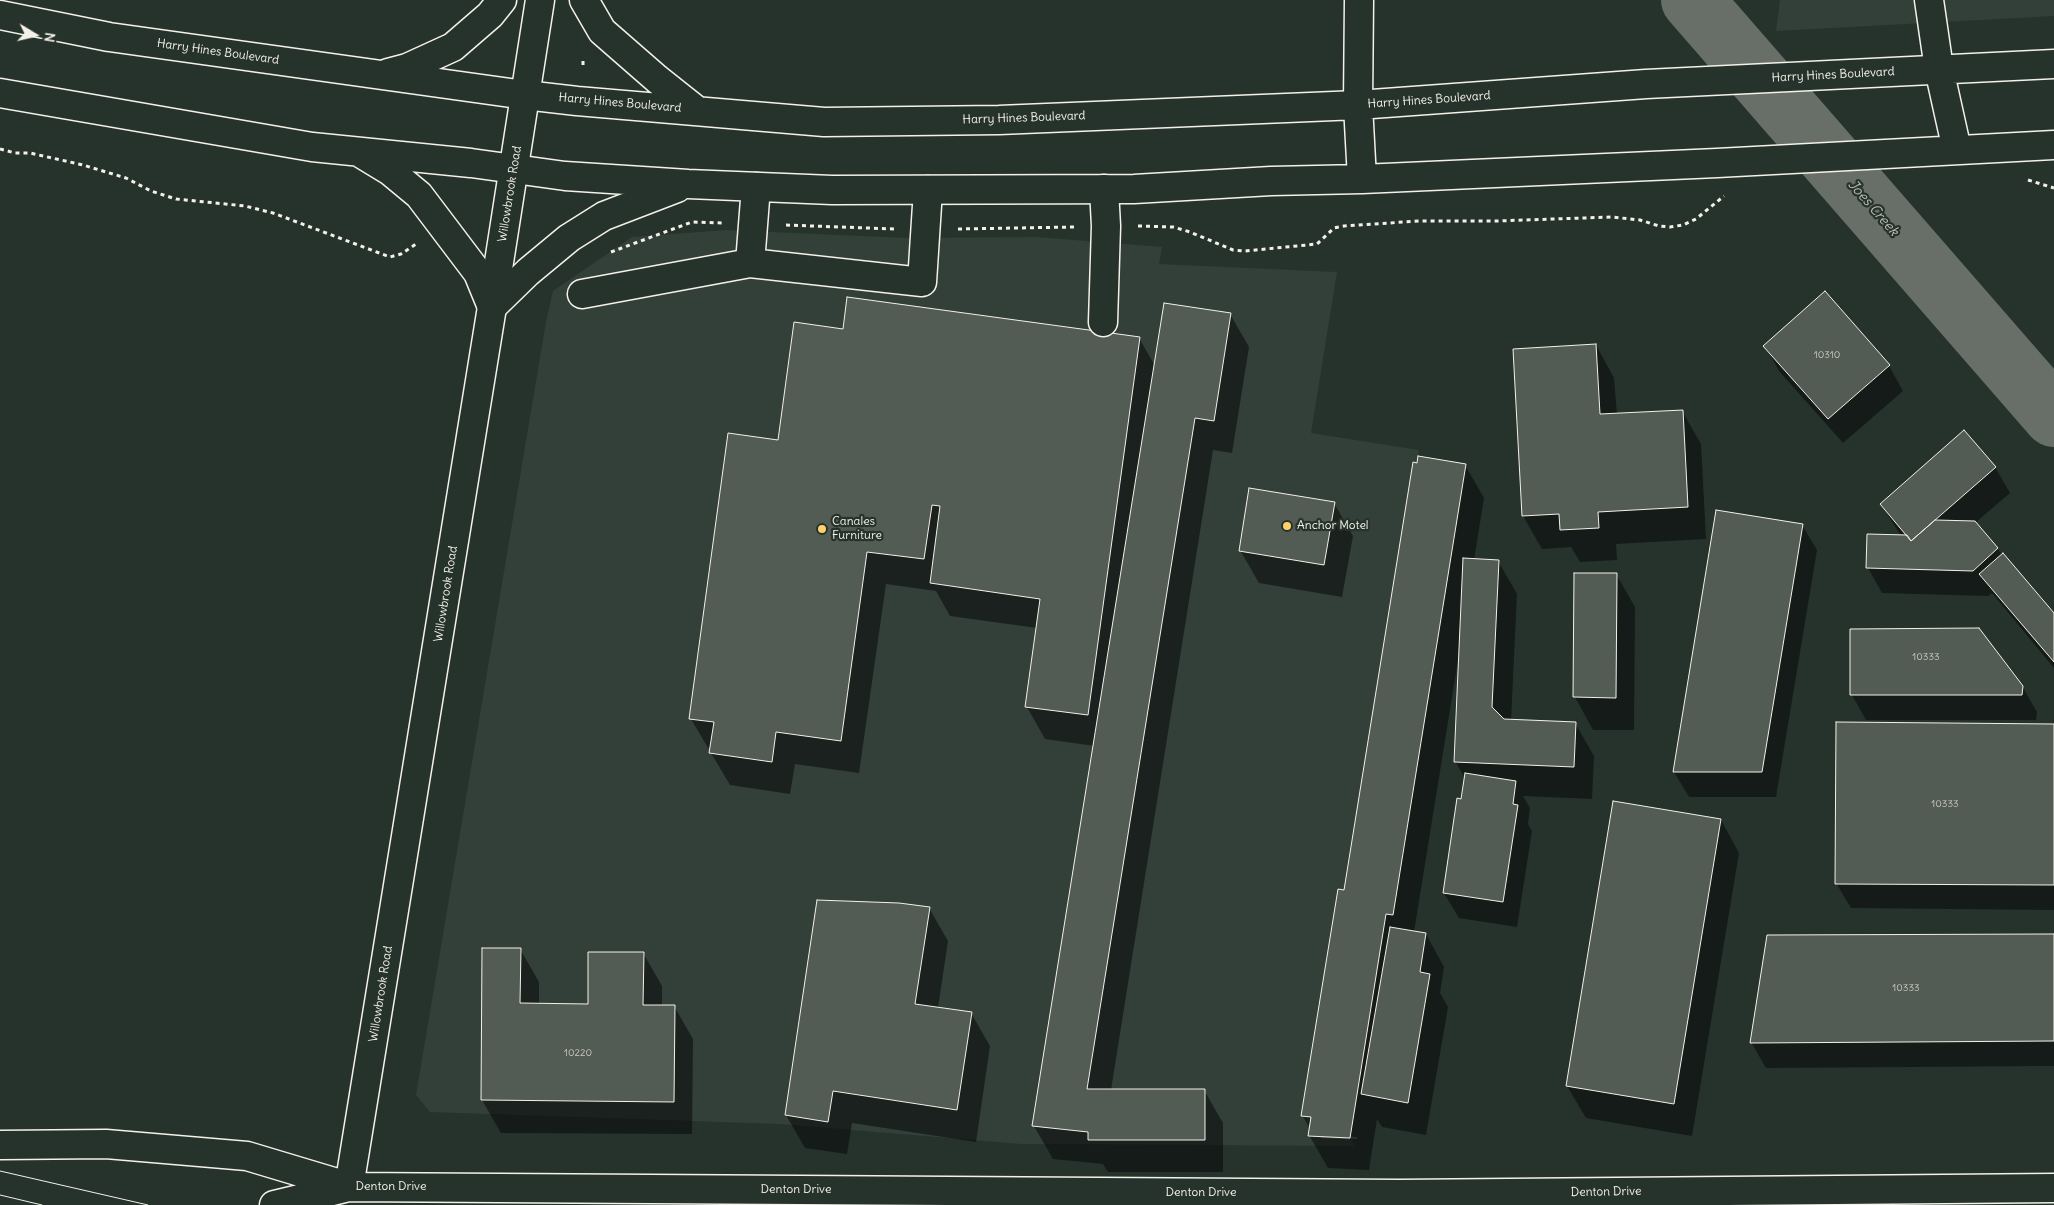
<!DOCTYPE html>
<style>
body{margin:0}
#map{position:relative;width:2054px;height:1205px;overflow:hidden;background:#26332d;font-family:Delius,sans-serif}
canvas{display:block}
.north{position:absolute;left:10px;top:10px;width:50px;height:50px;-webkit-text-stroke:4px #26332d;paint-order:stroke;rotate:99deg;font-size:14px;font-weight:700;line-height:20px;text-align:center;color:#f4f1e8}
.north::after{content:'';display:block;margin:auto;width:18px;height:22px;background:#f4f1e8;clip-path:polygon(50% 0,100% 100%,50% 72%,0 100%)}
</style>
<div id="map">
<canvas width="2054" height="1205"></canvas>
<div class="north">N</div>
</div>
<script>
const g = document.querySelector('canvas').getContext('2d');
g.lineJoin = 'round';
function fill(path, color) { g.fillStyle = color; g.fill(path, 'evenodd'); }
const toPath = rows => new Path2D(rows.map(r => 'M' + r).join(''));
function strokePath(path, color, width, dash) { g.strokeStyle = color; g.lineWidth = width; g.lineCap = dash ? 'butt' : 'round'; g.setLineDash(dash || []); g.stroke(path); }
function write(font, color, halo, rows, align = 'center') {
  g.font = font + ' Delius,sans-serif'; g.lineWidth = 4.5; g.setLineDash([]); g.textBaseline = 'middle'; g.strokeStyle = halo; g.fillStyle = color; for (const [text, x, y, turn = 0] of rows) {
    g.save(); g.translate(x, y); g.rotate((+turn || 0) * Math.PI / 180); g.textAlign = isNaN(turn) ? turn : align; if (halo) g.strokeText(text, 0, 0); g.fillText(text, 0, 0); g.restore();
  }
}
const built = toPath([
 [1780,0,2054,0,2054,16,1776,31],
 [726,230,908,238,1036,237,1162,247,1159,264,1337,272,1311,433,1419,450,1418,456,1466,464,1393,915,1386,914,1350,1138,1354,1146,1021,1144,780,1124,430,1112,416,1095,546,322,553,291,632,237]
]);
const shadow = toPath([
 [1230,314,1249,347,1232,453,1213,450,1111,1090,1204,1090,1223,1123,1223,1172,1108,1172,1103,1164,1053,1159,1034,1126,1095,746,1045,739,1027,707,1037,628,950,616,936,591,886,584,859,773,795,764,790,794,730,785,691,719,779,441,844,330,1139,338,1155,366],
 [1596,345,1614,378,1617,415,1682,411,1701,444,1706,539,1616,544,1617,560,1580,562,1571,547,1542,549,1523,516,1514,350],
 [1765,346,1889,366,1903,391,1843,443,1779,371],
 [1465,465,1484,498,1474,560,1498,561,1517,594,1511,721,1575,723,1594,756,1592,799,1523,796,1530,808,1528,824,1532,831,1517,927,1459,918,1444,893,1466,780,1455,761,1459,660,1458,660,1414,932,1426,934,1444,967,1440,993,1448,1007,1426,1135,1382,1127,1377,1119,1369,1170,1328,1168,1309,1135,1310,1129,1302,1115,1345,892],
 [1321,1135,1357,1137,1357,1139,1321,1138],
 [1995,467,2010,493,1975,523,2054,615,2054,668,1992,593,1988,596,1882,593,1868,568,1868,535,1901,536,1881,504],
 [1334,503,1353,536,1342,597,1259,583,1240,550],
 [1717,511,1802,525,1817,550,1776,797,1689,797,1674,772],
 [1575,574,1616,574,1635,607,1634,730,1593,730,1575,697],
 [2022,686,2037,712,2036,720,1866,720,1852,695],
 [2054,725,2054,910,1851,908,1836,883],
 [1721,820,1739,853,1692,1136,1586,1118,1567,1086],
 [929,908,948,941,938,1008,971,1013,990,1046,976,1142,852,1123,847,1154,805,1148,786,1115],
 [2054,935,2054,1066,1766,1068,1751,1042],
 [483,949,520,949,539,982,539,1005,589,1005,643,953,662,986,662,1006,674,1006,693,1039,692,1134,501,1133,482,1100]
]);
const river = toPath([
 [1692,0,2054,416]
]);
const building = toPath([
 [1825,291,1890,365,1828,419,1763,346,1825,291],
 [847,297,1140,337,1088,715,1025,707,1040,599,930,583,940,506,932,505,924,559,867,552,841,741,776,732,772,762,709,753,714,722,689,719,728,433,778,440,794,322,843,329,847,297],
 [1164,303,1231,313,1214,421,1195,418,1087,1089,1205,1089,1205,1140,1088,1140,1088,1132,1032,1126,1164,303],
 [1596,344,1600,414,1683,410,1688,507,1598,512,1599,528,1560,530,1559,514,1522,516,1513,349,1596,344],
 [1964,430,1996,467,1911,541,1880,504,1964,430],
 [1418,456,1466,464,1393,915,1386,914,1350,1138,1308,1136,1311,1117,1301,1116,1338,889,1344,890,1413,462,1417,463,1418,456],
 [1249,488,1335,502,1324,565,1239,551,1249,488],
 [1716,510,1803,524,1762,772,1673,772,1716,510],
 [1935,520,1975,521,1998,548,1973,571,1866,568,1867,534,1907,535,1911,541,1935,520],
 [2003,553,2054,613,2054,662,1979,574,2003,553],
 [1463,558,1499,560,1492,707,1504,719,1576,722,1574,767,1454,762,1463,558],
 [1574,573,1617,573,1616,698,1573,697,1574,573],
 [1979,628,2023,686,2022,695,1850,695,1850,629,1979,628],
 [1836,722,2054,724,2054,885,1835,884,1836,722],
 [1465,773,1516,781,1513,804,1518,805,1503,902,1443,893,1457,798,1461,799,1465,773],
 [1613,801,1721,819,1674,1104,1566,1086,1613,801],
 [817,900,899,903,930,907,915,1004,972,1012,957,1110,833,1091,828,1122,785,1115,817,900],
 [1390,927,1426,933,1420,972,1430,974,1408,1103,1361,1094,1390,927],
 [2054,934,2054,1041,1750,1043,1767,935,2054,934],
 [482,948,521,948,520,1003,588,1004,588,952,644,952,643,1005,675,1005,674,1102,481,1100,482,948]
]);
const path = toPath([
 [583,65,583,57],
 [0,149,15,153,30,153,83,165,126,178,151,191,176,199,245,206,273,213,390,257,401,254,416,244],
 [2028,180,2054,188],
 [786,225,894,229],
 [1138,226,1173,227,1190,232,1233,250,1245,251,1317,244,1334,228,1344,226,1419,221,1496,221,1612,217,1640,220,1659,226,1670,227,1683,225,1696,219,1724,196],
 [958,229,1074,227],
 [611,252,692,222,722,223]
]);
const minor = toPath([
 [1929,0,1939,69],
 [1358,105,1359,0],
 [750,263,756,187],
 [582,294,750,263,922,282,928,190],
 [1103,322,1106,226,1104,189],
 [0,1145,106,1144,247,1156,347,1186],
 [349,1187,492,307,540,0],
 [274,1205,349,1187,1400,1194,2054,1188]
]);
const major = toPath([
 [584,0,602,31,657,79,696,110],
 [0,15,109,37,525,95,577,101,824,122,999,120,1358,105,1646,84,2054,64],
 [1939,69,1957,150],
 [388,73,407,68,453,47,490,15,502,0],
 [0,93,312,147,471,163,565,176,688,184,832,190,1134,189,1271,181,1362,179,1717,163,2054,145],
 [1358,105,1362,179],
 [362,154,390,171,419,195,478,273,492,307,528,272,569,238,604,216,677,188]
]);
const tram = toPath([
 [0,1171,148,1205],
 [0,1195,42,1205]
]);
const markers = [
 [1287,526,5,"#ffd166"],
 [822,529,5,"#ffd166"]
];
const numberNames = [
 ["10310",1827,355],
 ["10333",1926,657],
 ["10333",1945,804],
 ["10333",1906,988],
 ["10220",578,1053]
];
const streetNames = [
 ["Harry Hines Boulevard",218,52,8],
 ["Harry Hines Boulevard",1833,75,-3],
 ["Harry Hines Boulevard",1429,100,-4],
 ["Harry Hines Boulevard",620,103,5],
 ["Harry Hines Boulevard",1024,118,-2],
 ["Willowbrook Road",510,194,-81],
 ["Willowbrook Road",446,594,-81],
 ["Willowbrook Road",381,994,-81],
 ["Denton Drive",391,1187],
 ["Denton Drive",796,1190],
 ["Denton Drive",1606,1192,-1],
 ["Denton Drive",1201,1193]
];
const poiNames = [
 ["Canales",832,522],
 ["Furniture",832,536],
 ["Anchor Motel",1297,526]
];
const waterNames = [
 ["Joes Creek",1873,208,49]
];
fill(built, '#333f39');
fill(shadow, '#0007');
strokePath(river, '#676f68', 62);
fill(building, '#525c55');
strokePath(building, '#f4f1e8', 1);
strokePath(minor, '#f4f1e8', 31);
strokePath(major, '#f4f1e8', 31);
strokePath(path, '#f4f1e8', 3, [4, 4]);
strokePath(minor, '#26332d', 28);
strokePath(major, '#26332d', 28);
strokePath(tram, '#f4f1e8', 1);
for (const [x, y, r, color] of markers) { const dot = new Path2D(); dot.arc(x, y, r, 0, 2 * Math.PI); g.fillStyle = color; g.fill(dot); strokePath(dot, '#26332d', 2); }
write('10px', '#ccccc3', null, numberNames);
write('12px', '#f4f1e8', '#26332d', streetNames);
write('12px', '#f4f1e8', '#26332d', poiNames, 'left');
write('italic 14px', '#bcbdb5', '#26332d', waterNames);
</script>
